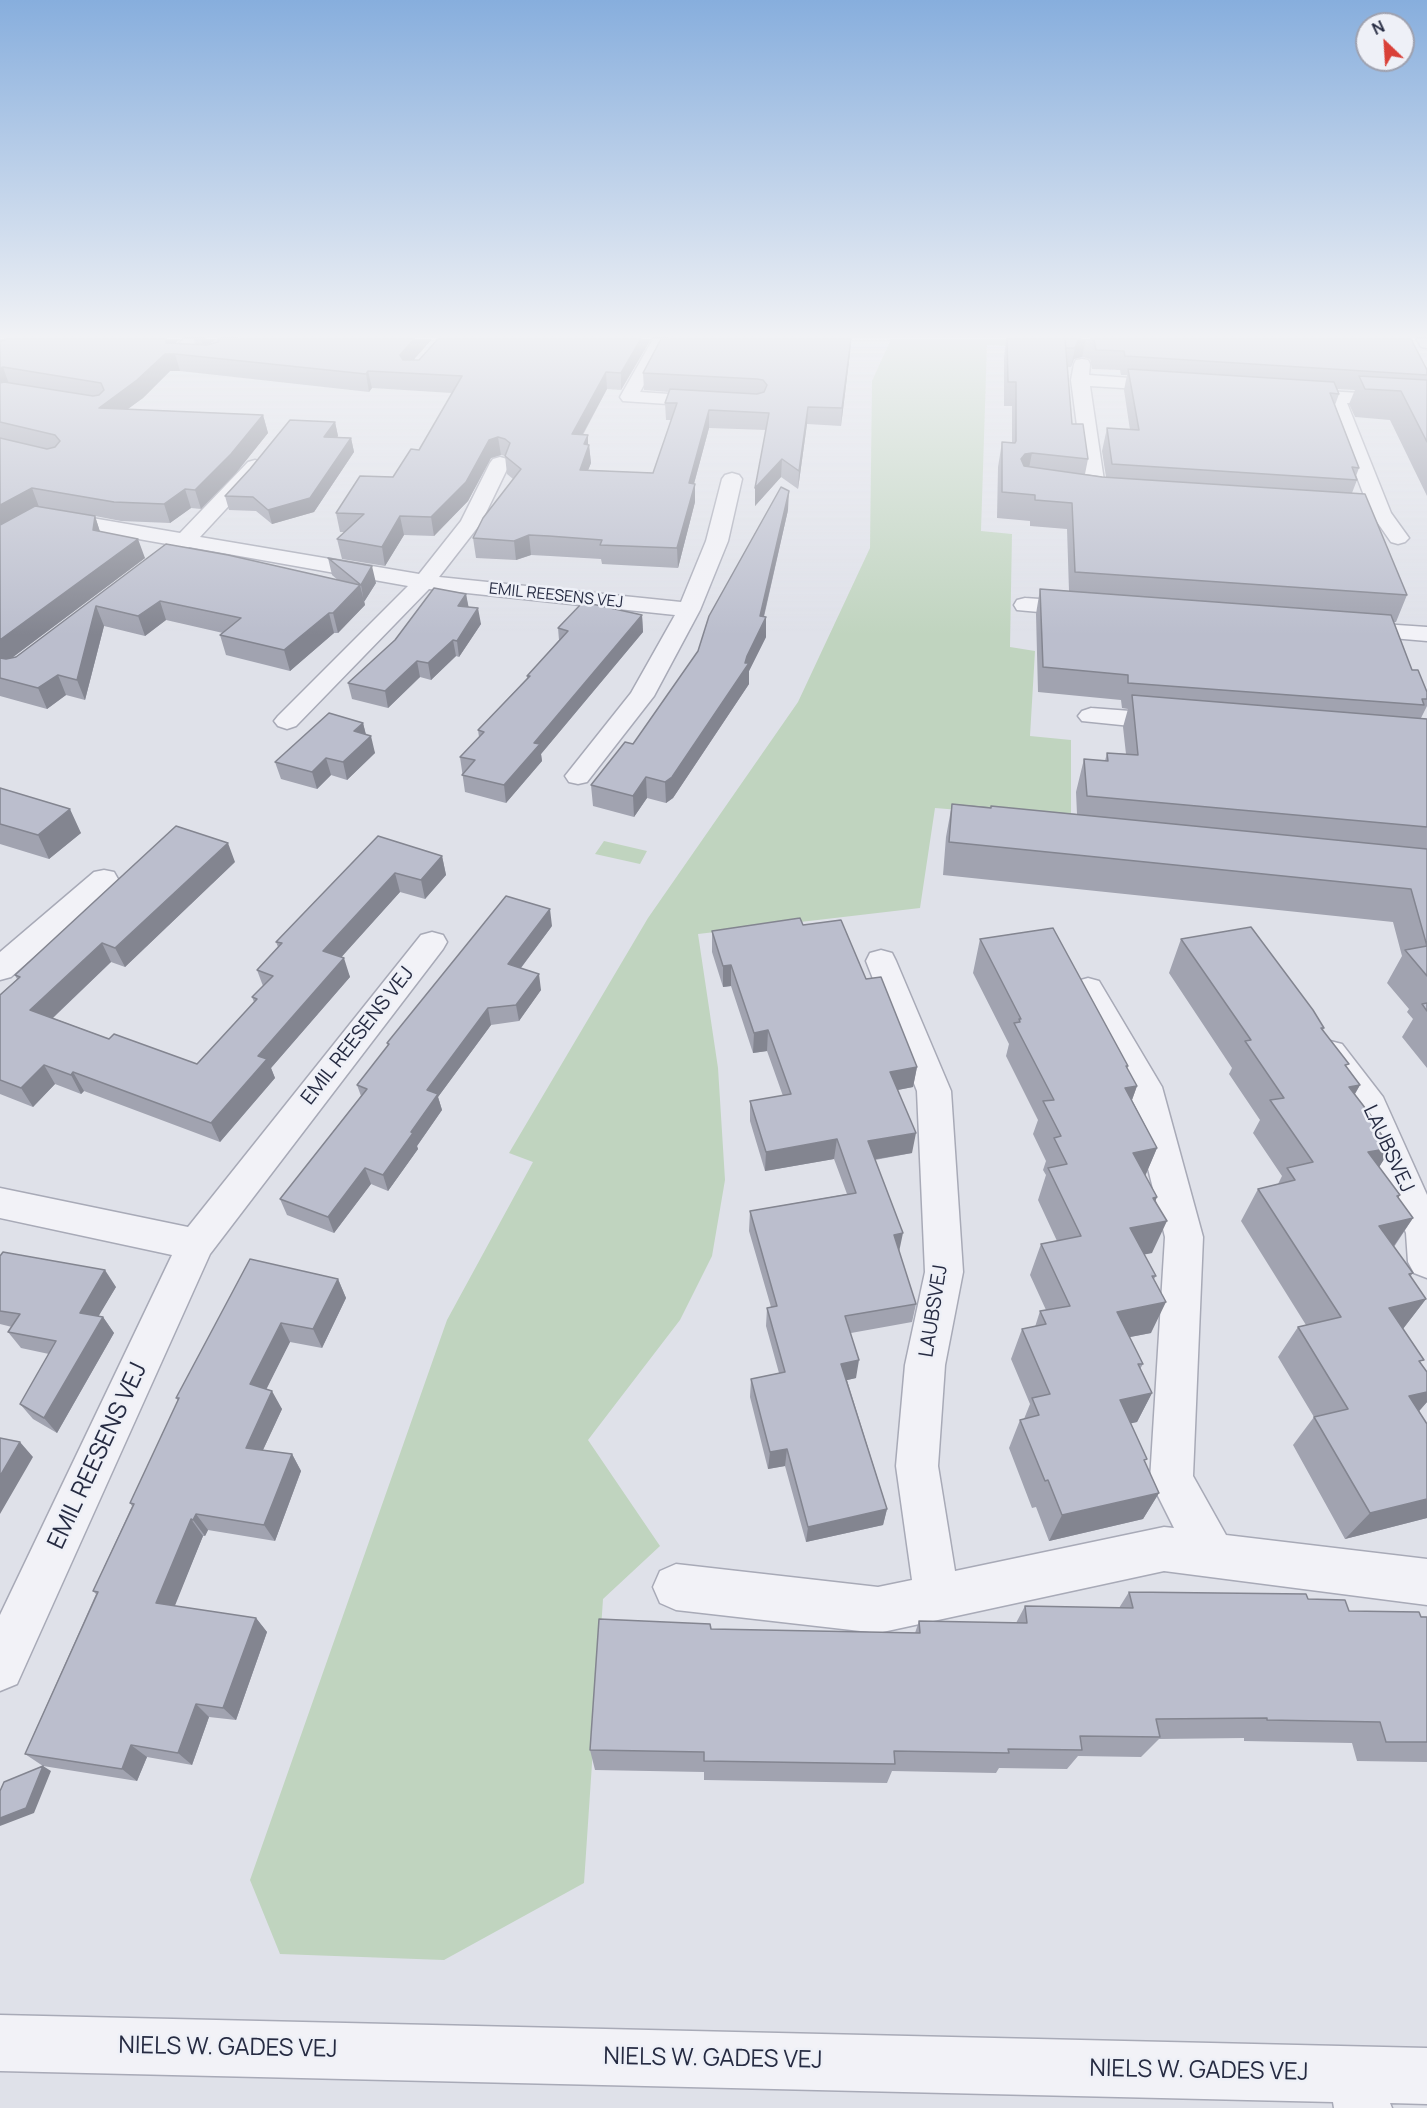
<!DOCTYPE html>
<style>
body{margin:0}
#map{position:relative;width:1427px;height:2108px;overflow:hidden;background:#dfe1e9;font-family:Manrope,sans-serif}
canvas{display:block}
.north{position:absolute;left:1355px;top:12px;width:60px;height:60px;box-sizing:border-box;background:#eef0f7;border:2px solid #9ea1af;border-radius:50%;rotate:335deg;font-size:16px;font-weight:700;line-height:24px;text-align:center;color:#262b42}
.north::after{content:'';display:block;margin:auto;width:21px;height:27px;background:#d94038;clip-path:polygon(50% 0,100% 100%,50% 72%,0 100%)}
</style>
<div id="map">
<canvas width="1427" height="2108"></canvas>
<div class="north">N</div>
</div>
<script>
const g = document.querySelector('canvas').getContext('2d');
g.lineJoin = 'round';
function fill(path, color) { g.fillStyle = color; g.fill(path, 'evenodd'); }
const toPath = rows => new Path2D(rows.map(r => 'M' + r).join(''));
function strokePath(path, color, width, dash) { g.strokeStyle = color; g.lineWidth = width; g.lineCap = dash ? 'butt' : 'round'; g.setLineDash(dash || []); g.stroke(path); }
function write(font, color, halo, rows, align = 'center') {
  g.font = font + ' Manrope,sans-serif'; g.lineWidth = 5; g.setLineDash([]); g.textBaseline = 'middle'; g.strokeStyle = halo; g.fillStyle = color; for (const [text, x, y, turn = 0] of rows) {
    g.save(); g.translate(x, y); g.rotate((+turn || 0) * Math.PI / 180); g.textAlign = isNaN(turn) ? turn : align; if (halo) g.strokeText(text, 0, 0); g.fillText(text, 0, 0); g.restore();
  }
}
const green = toPath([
 [891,339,1071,339,1072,349,987,345,981,531,1012,534,1010,647,1035,651,1030,736,1071,740,1071,819,935,808,920,908,698,934,718,1068,725,1180,712,1256,680,1320,588,1440,660,1546,603,1599,584,1883,444,1960,280,1954,250,1880,447,1320,533,1162,509,1153,648,918,798,702,870,548,872,381],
 [604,841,647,851,640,864,595,854]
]);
const minor = toPath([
 [184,339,204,339,190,350,204,351,220,339,238,339,221,357,211,360,173,359,171,350,184,339],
 [653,339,669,339,640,392,712,397,718,398,721,402,718,406,712,407,623,401,620,397,653,339],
 [1417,339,1427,339,1427,348,1421,347,1417,339],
 [1082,359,1088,360,1090,364,1089,375,1171,381,1177,382,1180,386,1177,390,1171,391,1090,386,1106,494,1103,498,1096,500,1089,498,1086,494,1071,380,1074,364,1076,360,1082,359],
 [1292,389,1427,397,1427,407,1347,403,1391,513,1409,538,1405,542,1398,544,1391,542,1375,519,1322,513,1319,509,1322,505,1329,503,1368,506,1328,401,1286,398,1283,394,1286,390,1292,389],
 [500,457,507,459,510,463,481,523,439,577,681,602,706,541,722,479,725,475,732,473,739,475,742,479,728,541,700,610,654,696,587,782,578,784,569,782,565,776,631,693,675,615,429,589,296,726,287,729,278,726,274,721,278,716,408,586,189,547,179,556,171,557,163,556,160,551,167,544,42,522,7,542,0,544,0,529,39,509,180,533,248,462,255,460,262,462,265,466,262,470,200,537,419,574,461,521,490,463,493,459,500,457],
 [1025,598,1083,602,1091,604,1094,609,1091,614,1083,616,1017,610,1014,605,1017,600,1025,598],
 [1353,622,1427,627,1427,641,1345,634,1341,629,1345,624,1353,622],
 [1091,708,1170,714,1179,717,1183,722,1179,727,1170,730,1082,721,1078,716,1082,711,1091,708],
 [104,870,114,872,118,879,114,886,11,977,0,980,0,952,94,872,104,870],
 [432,932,443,935,447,942,443,949,210,1254,17,1684,0,1691,0,1615,172,1255,0,1218,0,1188,188,1227,421,935,432,932],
 [881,950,892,953,896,961,951,1091,963,1272,945,1365,938,1466,955,1571,1164,1527,1174,1528,1150,1480,1165,1237,1128,1088,1072,989,1077,981,1088,978,1099,981,1162,1087,1203,1237,1193,1476,1226,1535,1427,1559,1427,1605,1164,1571,878,1633,676,1610,660,1603,653,1587,660,1571,676,1564,878,1587,912,1580,896,1466,905,1365,925,1272,917,1091,866,961,870,953,881,950],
 [1330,1041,1342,1044,1383,1097,1427,1195,1427,1278,1414,1273,1408,1262,1406,1233,1356,1112,1314,1053,1318,1044,1330,1041],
 [0,2015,1427,2048,1427,2104,1390,2103,1392,2108,1334,2108,1333,2102,0,2071,0,2015]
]);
const wall = toPath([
 [0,339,180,339,175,343,195,345,194,339,216,339,208,345,218,342,220,339,432,339,413,360,419,360,438,339,651,339,621,390,607,389,583,435,588,445,589,445,591,463,588,470,653,473,671,420,666,420,665,403,669,392,644,390,643,373,850,353,841,426,807,424,798,489,781,477,755,506,755,488,766,430,709,428,694,484,695,484,695,502,678,568,602,564,601,559,550,556,531,555,516,560,476,558,473,538,513,479,507,474,505,456,501,455,491,458,468,501,434,536,404,535,385,566,342,559,337,539,345,532,340,532,336,513,393,477,419,450,452,393,372,388,369,392,180,371,170,371,143,398,127,409,263,415,268,433,236,473,201,509,191,508,170,523,121,521,95,516,100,532,145,558,12,658,16,657,166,544,339,581,332,575,328,558,376,583,364,602,364,601,365,605,338,633,334,633,290,671,226,655,220,635,223,633,166,620,145,636,104,626,85,700,66,695,47,709,0,696],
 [1006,339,1411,339,1427,370,1427,496,1390,420,1355,417,1349,404,1355,390,1337,389,1339,394,1335,405,1359,468,1356,476,1357,480,1352,493,1407,595,1396,622,1393,622,1412,670,1427,692,1427,706,1421,718,1427,719,1427,1068,1402,1037,1413,1019,1407,1012,1409,1009,1387,983,1402,956,1393,922,943,875,946,837,952,804,1077,814,1076,792,1084,759,1105,761,1107,753,1126,754,1123,727,1128,709,1122,708,1121,700,1038,692,1036,614,1040,589,1069,591,1067,529,1030,526,1030,521,997,518,998,467,1002,442,1012,443,1012,406,1004,406,1004,358],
 [1082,357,1090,359,1092,369,1120,370,1121,375,1127,375,1124,390,1130,430,1107,428,1102,451,1106,477,1085,474,1088,459,1072,424,1067,367,1071,367,1074,359],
 [335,422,338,436,337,437,351,438,354,452,314,512,272,524,256,511,229,510,225,496],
 [788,510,764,617,766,617,766,637,749,671,749,684,673,798,666,803,647,798,634,817,593,806,591,785,633,744,698,651],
 [466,594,468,607,481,624,459,657,456,656,431,680,420,677,388,708,352,699,348,683],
 [642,615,643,632,541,754,542,761,506,803,465,792,460,757,479,737,478,730,527,678,527,676,559,640,558,628],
 [363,723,366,735,375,753,347,780,331,775,317,789,281,779,275,762],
 [0,788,81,833,49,859,0,844],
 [378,836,442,856,446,875,425,899,400,892,341,957,350,977,271,1068,275,1078,220,1142,84,1091,81,1094,55,1084,33,1107,0,1094,0,995,17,979,15,975,235,862,125,967,111,962,53,1018,109,1039,197,1064,254,1002,252,997,263,986,257,970,278,947,276,942],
 [803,925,866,979,917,1067,913,1087,898,1090,912,1153,875,1160,899,1251,916,1304,912,1322,851,1333,856,1378,847,1380,887,1509,883,1525,806,1542,785,1466,768,1469,750,1397,751,1379,779,1373,766,1326,767,1308,771,1307,749,1231,750,1211,847,1194,834,1159,765,1171,750,1121,750,1101,783,1096,767,1051,753,1053,731,986,723,987,712,952,712,931],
 [552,926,521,968,541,990,519,1021,491,1025,438,1097,442,1110,417,1146,418,1149,388,1191,371,1184,334,1233,287,1215,280,1199,361,1096,357,1085,388,1046,387,1043],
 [980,939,1128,1066,1127,1069,1137,1086,1132,1100,1157,1148,1145,1176,1157,1197,1155,1201,1152,1253,1144,1254,1156,1276,1154,1279,1151,1333,1130,1337,1143,1364,1140,1369,1152,1393,1137,1422,1131,1423,1145,1463,1159,1493,1143,1519,1049,1541,1036,1507,1032,1508,1009,1448,1020,1420,1024,1419,1030,1404,1011,1359,1022,1329,1035,1327,1040,1311,1046,1310,1030,1275,1041,1244,1057,1241,1038,1200,1046,1175,1043,1170,1046,1161,1033,1134,1038,1120,1006,1056,1009,1044,973,973],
 [1181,939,1324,1028,1323,1030,1347,1067,1360,1085,1355,1094,1377,1129,1391,1148,1379,1167,1400,1195,1398,1198,1413,1218,1394,1247,1413,1273,1410,1277,1426,1299,1403,1329,1421,1363,1427,1372,1427,1402,1419,1411,1427,1518,1345,1539,1293,1445,1314,1417,1278,1357,1298,1327,1306,1325,1241,1221,1258,1189,1278,1184,1282,1176,1253,1133,1260,1120,1229,1074,1232,1068,1169,973],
 [0,1256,116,1287,98,1316,103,1317,114,1333,57,1433,33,1419,20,1404,49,1354,21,1348,8,1332,12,1327,0,1324],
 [338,1279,346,1298,322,1348,290,1342,266,1389,282,1409,263,1450,292,1454,301,1471,275,1541,208,1530,205,1536,203,1536,174,1606,256,1618,267,1632,236,1720,209,1717,192,1765,147,1757,137,1781,43,1766,25,1754,96,1594,93,1591,132,1506,130,1503,178,1401,176,1398],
 [1129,1592,1308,1599,1349,1611,1427,1617,1427,1762,1357,1761,1352,1743,1244,1741,1244,1738,1159,1739,1141,1757,1078,1756,1067,1769,999,1768,996,1773,892,1771,887,1783,704,1780,704,1772,595,1770,590,1750,711,1629,915,1633,919,1621,1016,1623,1025,1606,1119,1608]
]);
const shadedWall = toPath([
 [166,339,180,339,170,348,175,354,180,371,170,371,143,398,105,426,99,408],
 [201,339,216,339,203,349],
 [414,339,432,339,403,372,400,355],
 [641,339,651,339,621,390,621,373],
 [851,339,850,353,841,426,842,408],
 [1081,339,1086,339,1082,357,1074,359,1071,367,1075,348,1078,340],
 [3,367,9,384,0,387,0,368],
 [368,371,372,388,369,392,366,374],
 [606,372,607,389,573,452,572,434],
 [808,407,807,424,798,489,799,471],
 [709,410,709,428,689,502,689,483],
 [263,415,268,433,236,473,201,509,195,490],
 [335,422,338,436,328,451,324,437],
 [588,435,588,447,589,445,591,463,581,488,580,470,584,444],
 [498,437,501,455,491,458,468,501,434,536,431,517,489,440],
 [351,438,354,452,314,512,272,524,268,510],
 [1032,453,1027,478,1021,459,1025,454],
 [782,459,781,477,755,506,755,488],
 [695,484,695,502,678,568,677,548],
 [32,488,39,507,0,528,0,505],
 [185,489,191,508,170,523,164,504],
 [789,491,788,510,761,628,766,617,766,637,749,671,749,684,673,798,666,803,665,782,745,663,760,616],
 [95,516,101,535,93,530],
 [400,516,404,535,385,566,382,547],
 [529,535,531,555,516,560,514,541],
 [138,539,145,558,5,663,0,669,0,640],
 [372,566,376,583,364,602,361,585],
 [360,585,365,605,338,633,333,613],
 [466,594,469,609,458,606],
 [160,601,166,620,145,636,138,616],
 [96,606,104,626,85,700,77,680],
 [478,608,481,624,459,657,457,641],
 [329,613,334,633,290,671,284,650],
 [642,615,643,632,541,754,542,761,506,803,504,785,534,743],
 [453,640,456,656,431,680,428,663],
 [417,661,420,677,388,708,385,691],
 [58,675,66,695,47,709,38,688],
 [363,723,367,739,371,736,375,753,347,780,343,762,354,731],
 [326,758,331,775,317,789,312,772],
 [646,777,647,798,634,817,633,796],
 [70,809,81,833,49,859,38,835],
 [228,843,235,862,125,967,115,948],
 [442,856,446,875,425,899,421,880],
 [395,873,400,892,329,971,323,951],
 [550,909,552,926,511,981,508,964],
 [102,943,111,962,41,1029,30,1010],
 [344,958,350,977,271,1068,275,1078,220,1142,211,1123,258,1056],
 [731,965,731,986,723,987,723,966],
 [539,974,541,990,519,1021,516,1005],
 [488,1008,491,1025,438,1097,442,1110,417,1146,418,1149,388,1191,383,1175,411,1132,427,1090],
 [768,1030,767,1051,753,1053,754,1033],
 [44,1065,55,1084,33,1107,21,1088],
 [917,1067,913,1087,887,1092,890,1072],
 [73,1072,84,1091,81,1094,71,1075],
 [1360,1085,1341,1117,1349,1087],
 [1137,1086,1125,1119,1125,1088],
 [916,1133,912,1153,865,1161,868,1141],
 [837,1139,834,1159,765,1171,766,1152],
 [1157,1148,1143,1181,1133,1153],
 [1391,1148,1371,1180,1368,1152],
 [365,1168,371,1184,334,1233,328,1217],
 [1400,1195,1379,1226,1413,1218,1391,1250,1357,1257,1397,1196],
 [1157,1197,1145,1225,1167,1221,1152,1253,1117,1260,1130,1228,1153,1198],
 [903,1233,899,1252,894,1235],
 [105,1270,116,1287,91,1329,80,1313],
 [338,1279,346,1298,322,1348,313,1329],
 [1426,1299,1402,1330,1389,1308],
 [1166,1302,1151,1333,1104,1342,1117,1312],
 [103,1317,114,1333,57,1433,44,1418],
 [281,1323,290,1342,260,1402,250,1384],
 [859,1360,856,1378,839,1382,841,1364],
 [272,1391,282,1409,256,1465,246,1448],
 [1427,1392,1427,1402,1413,1418,1409,1396],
 [1152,1393,1137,1422,1106,1429,1120,1400],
 [20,1442,33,1457,0,1514,0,1476],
 [787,1449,785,1466,768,1469,770,1452],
 [292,1454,301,1471,275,1541,264,1525],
 [1159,1493,1143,1519,1049,1541,1062,1515],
 [1427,1499,1427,1518,1345,1539,1370,1513],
 [887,1509,883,1525,806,1542,808,1527],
 [196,1514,208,1530,205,1536,193,1520],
 [191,1519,203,1536,170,1618,156,1603],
 [256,1618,267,1632,236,1720,223,1708],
 [196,1704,209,1717,192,1765,178,1753],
 [131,1745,147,1757,137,1781,122,1769],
 [43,1766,51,1771,34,1813,0,1826,0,1818]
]);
const building = toPath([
 [6,339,166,339,166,343,207,345,218,342,220,339,414,339,400,355,403,360,419,360,438,339,641,339,621,373,606,372,572,434,588,435,584,444,589,445,580,470,653,473,677,403,665,403,670,389,757,394,764,392,767,385,763,380,757,379,643,373,661,339,851,339,842,408,808,407,799,471,782,459,755,488,769,413,709,410,689,483,695,484,677,548,600,545,602,540,549,536,529,535,514,541,473,538,483,518,521,469,505,456,510,443,505,439,498,437,489,440,466,482,431,517,400,516,382,547,337,539,364,514,336,513,360,476,393,477,411,449,419,450,462,376,368,371,366,374,175,354,165,354,137,380,99,408,263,415,231,454,195,490,185,489,164,504,114,502,32,488,0,505,0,438,47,449,55,447,60,441,55,435,0,422,0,383,4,382,93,396,99,395,104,390,101,383,3,367,0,368,0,342,6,339],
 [1007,339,1065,339,1072,424,1083,424,1088,459,1032,453,1025,454,1021,459,1024,466,1102,477,1365,494,1407,595,1075,572,1072,503,1035,500,1035,495,1002,492,1002,442,1015,443,1016,441,1016,382,1008,382,1007,339],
 [1065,339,1081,339,1078,340,1075,348,1066,348,1065,339],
 [1091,339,1411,339,1427,370,1427,375,1125,356,1124,351,1096,350,1094,340,1091,339],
 [1128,369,1334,382,1339,394,1330,393,1359,468,1352,467,1357,480,1112,464,1107,428,1139,430,1128,369],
 [1359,376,1427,380,1427,442,1401,391,1365,389,1359,376],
 [290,420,335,422,324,437,351,438,310,498,268,510,253,497,225,496,250,469,290,420],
 [781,487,789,491,760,616,766,617,747,656,745,663,749,663,672,777,665,782,646,777,633,796,591,785,625,742,633,744,698,651,709,616,781,487],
 [35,506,95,516,93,530,138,539,0,640,0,525,35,506],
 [166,544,228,555,360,585,333,613,329,613,284,650,220,635,241,618,160,601,138,616,96,606,77,680,58,675,38,688,0,678,0,658,6,659,16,657,166,544],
 [328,558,372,566,361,585,328,558],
 [434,588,466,594,458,606,478,608,457,641,453,640,428,663,417,661,385,691,348,683,395,640,434,588],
 [1040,589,1391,615,1412,670,1418,670,1427,692,1427,699,1422,699,1424,705,1128,683,1128,675,1043,667,1040,589],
 [583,602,642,615,534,743,540,744,504,785,462,775,475,760,460,757,484,732,478,730,530,676,527,676,568,631,558,628,583,602],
 [1132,695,1427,719,1427,827,1087,796,1084,759,1108,761,1107,753,1138,755,1132,695],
 [329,713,363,723,354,731,371,736,343,762,326,758,312,772,275,762,329,713],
 [0,788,70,809,38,835,0,824,0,788],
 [952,804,991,808,991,806,1427,849,1427,946,1411,889,949,842,952,804],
 [176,826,228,843,115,948,102,943,30,1010,109,1039,114,1034,197,1064,257,999,252,997,273,976,257,970,282,943,276,942,378,836,442,856,421,880,395,873,323,951,344,958,258,1056,267,1059,211,1123,73,1072,71,1075,44,1065,21,1088,0,1080,0,995,20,977,15,975,176,826],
 [506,896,550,909,508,964,539,974,516,1005,488,1008,427,1090,438,1094,411,1132,413,1133,383,1175,365,1168,328,1217,280,1199,367,1089,357,1085,389,1044,387,1043,506,896],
 [800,918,803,925,841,920,866,979,881,977,917,1067,890,1072,916,1133,868,1141,903,1233,894,1235,916,1304,845,1316,859,1360,841,1364,887,1509,808,1527,787,1449,770,1452,751,1379,785,1372,767,1308,777,1306,750,1211,856,1193,837,1139,766,1152,750,1101,791,1094,768,1030,754,1033,731,965,723,966,712,931,800,918],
 [1251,927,1313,1010,1324,1028,1321,1028,1349,1064,1345,1065,1360,1085,1349,1087,1379,1126,1376,1127,1391,1148,1368,1152,1400,1195,1397,1196,1413,1218,1379,1226,1413,1273,1409,1274,1426,1299,1389,1308,1424,1360,1419,1361,1427,1372,1427,1392,1409,1396,1427,1424,1427,1499,1370,1513,1314,1417,1348,1409,1298,1327,1341,1317,1258,1189,1295,1180,1287,1168,1313,1162,1270,1100,1284,1098,1245,1041,1251,1040,1181,939,1251,927],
 [1053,928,1128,1066,1126,1066,1137,1086,1125,1088,1157,1148,1133,1153,1157,1197,1153,1198,1167,1221,1130,1228,1156,1276,1152,1276,1166,1302,1117,1312,1143,1364,1138,1364,1152,1393,1120,1400,1147,1459,1144,1460,1159,1493,1062,1515,1048,1480,1045,1481,1020,1420,1039,1415,1032,1398,1050,1394,1022,1329,1046,1324,1040,1311,1070,1306,1041,1244,1081,1236,1048,1168,1067,1164,1054,1138,1061,1136,1043,1101,1054,1100,1014,1023,1020,1022,1019,1019,1021,1019,980,939,1053,928],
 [1427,946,1427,976,1405,950,1427,946],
 [1427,1003,1427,1011,1422,1004,1427,1003],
 [3,1252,105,1270,80,1313,103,1317,44,1418,20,1404,56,1341,8,1332,20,1314,0,1311,0,1256,3,1252],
 [250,1259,338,1279,313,1329,281,1323,250,1384,272,1391,246,1448,292,1454,264,1525,196,1514,193,1520,191,1519,156,1603,256,1618,223,1708,196,1704,178,1753,131,1745,122,1769,25,1754,98,1592,93,1591,134,1504,130,1503,179,1398,176,1398,250,1259],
 [0,1438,20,1442,0,1476,0,1438],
 [1129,1592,1306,1594,1308,1599,1345,1600,1349,1611,1419,1612,1421,1617,1427,1617,1427,1742,1386,1742,1380,1722,1267,1720,1267,1718,1156,1719,1160,1737,1080,1736,1082,1750,1008,1749,1009,1753,894,1751,895,1764,704,1761,704,1752,590,1750,599,1619,710,1624,711,1629,920,1633,919,1621,1027,1623,1025,1606,1133,1608,1129,1592],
 [43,1766,26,1808,0,1818,0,1791,4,1782,43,1766]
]);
const farStreetnames = [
 ["EMIL REESENS VEJ",556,596,6]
];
const streetNames = [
 ["EMIL REESENS VEJ",358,1036,-52],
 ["LAUBSVEJ",1388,1149,65],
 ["LAUBSVEJ",934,1311,-81]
];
const nearStreetnames = [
 ["EMIL REESENS VEJ",98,1456,-65],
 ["NIELS W. GADES VEJ",228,2048,1],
 ["NIELS W. GADES VEJ",713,2059,1],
 ["NIELS W. GADES VEJ",1199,2071,1]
];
fill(green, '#c0d4bf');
strokePath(minor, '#a8aab7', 3);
fill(minor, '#f2f2f7');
fill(wall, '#a1a3b0');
fill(shadedWall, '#838590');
fill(building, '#bbbecd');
strokePath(building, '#838590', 1.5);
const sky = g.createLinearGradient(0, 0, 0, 635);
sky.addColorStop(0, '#87aedd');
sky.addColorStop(0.53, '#f1f2f5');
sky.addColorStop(1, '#f1f2f500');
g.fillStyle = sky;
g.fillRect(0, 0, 1427, 635);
write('16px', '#262b42', '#eef0f7', farStreetnames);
write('20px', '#262b42', '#eef0f7', streetNames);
write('24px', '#262b42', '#eef0f7', nearStreetnames);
</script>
